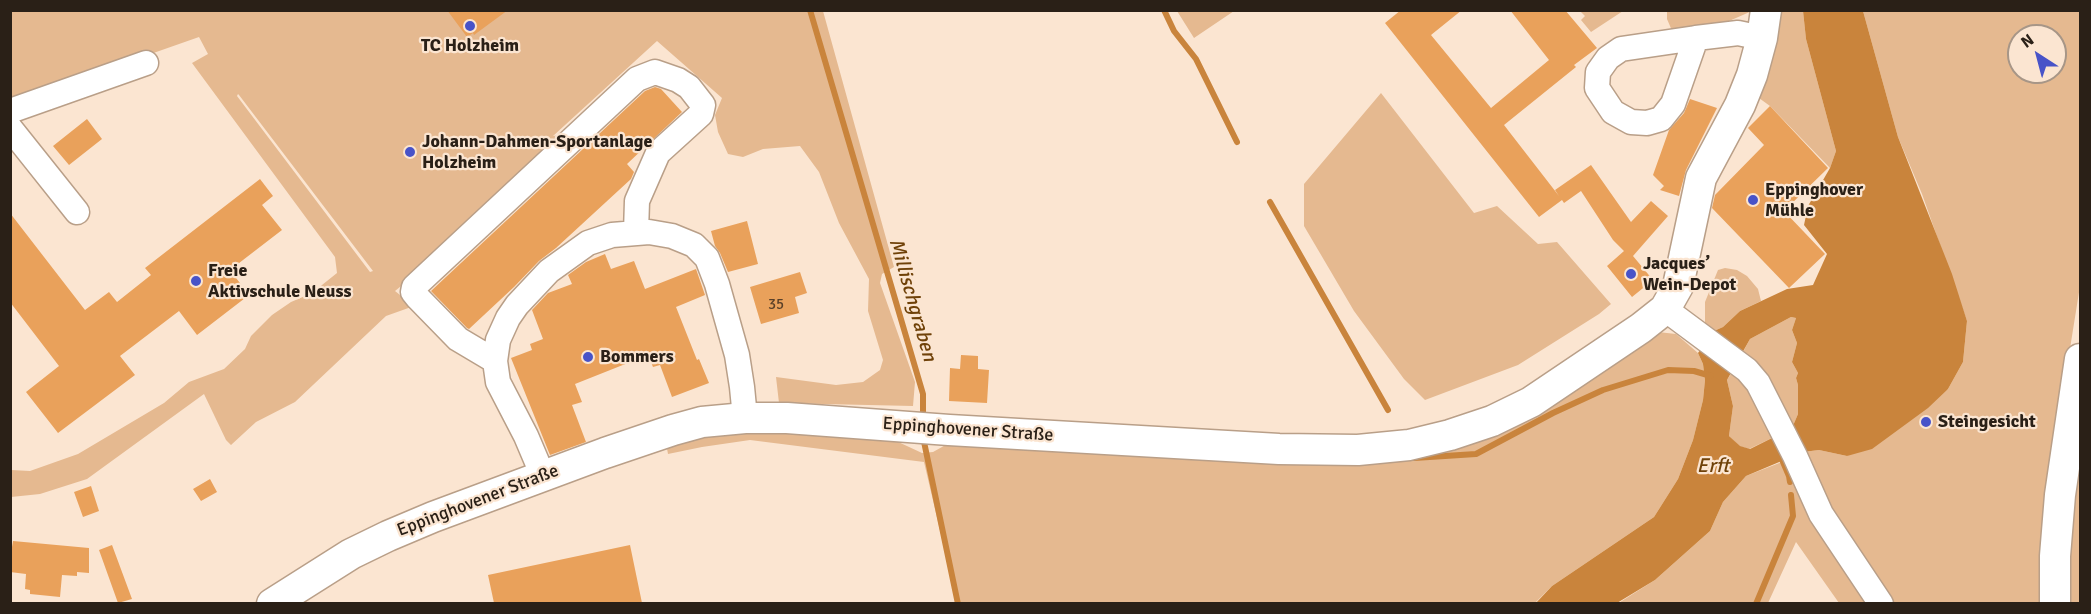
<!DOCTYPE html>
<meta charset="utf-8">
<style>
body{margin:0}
#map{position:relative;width:2091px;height:614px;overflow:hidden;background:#fbe5d1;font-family:Signika,sans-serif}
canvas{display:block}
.frame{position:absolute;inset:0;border:12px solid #2a2017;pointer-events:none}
.north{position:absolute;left:2007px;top:24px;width:60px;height:60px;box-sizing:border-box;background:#fbe5d1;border:2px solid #a79687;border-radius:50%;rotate:324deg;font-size:16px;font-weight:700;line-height:24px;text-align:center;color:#2a2017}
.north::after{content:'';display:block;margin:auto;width:21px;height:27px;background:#4853c8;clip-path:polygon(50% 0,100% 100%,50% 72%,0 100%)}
</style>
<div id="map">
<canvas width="2091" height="614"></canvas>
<div class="frame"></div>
<div class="north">N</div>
</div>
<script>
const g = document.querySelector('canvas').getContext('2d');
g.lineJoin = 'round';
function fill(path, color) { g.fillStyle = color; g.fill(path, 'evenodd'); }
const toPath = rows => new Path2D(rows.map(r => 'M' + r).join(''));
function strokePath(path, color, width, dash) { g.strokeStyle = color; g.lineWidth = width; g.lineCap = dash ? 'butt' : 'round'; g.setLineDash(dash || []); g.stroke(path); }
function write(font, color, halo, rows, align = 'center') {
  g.font = font + ' Signika,sans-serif'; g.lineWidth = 4.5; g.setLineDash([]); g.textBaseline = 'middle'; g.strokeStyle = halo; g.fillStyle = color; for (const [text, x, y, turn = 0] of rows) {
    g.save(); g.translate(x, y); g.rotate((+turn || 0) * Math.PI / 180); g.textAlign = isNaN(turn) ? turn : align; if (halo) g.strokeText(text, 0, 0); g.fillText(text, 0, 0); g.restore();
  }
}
const green = toPath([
 [10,11,823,11,894,267,882,274,880,283,915,382,913,406,779,403,776,377,836,385,863,382,880,370,883,360,868,311,869,279,839,223,819,172,800,146,763,149,743,157,728,154,718,132,715,115,722,98,657,41,553,136,559,135,558,146,428,264,395,291,414,306,386,316,295,402,256,422,231,445,226,440,204,394,87,479,40,494,11,497,11,470,30,471,78,454,164,403,189,382,224,369,245,349,251,336,272,315,291,302,312,293,337,273,335,257,192,63,208,54,199,37,11,103],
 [238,94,239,95,373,271,370,272,237,96],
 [1177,11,1234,11,1194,38],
 [1580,11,1623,11,1591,32,1581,20,1585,16],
 [1667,11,1752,11,1720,25,1673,33,1667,19],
 [1777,11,1803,11,1806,39,1836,151,1830,168,1770,106,1752,93],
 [1863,11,2080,11,2080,286,2056,436,2042,603,1891,603,1846,538,1803,452,1819,450,1847,456,1948,389,1963,362,1967,321,1922,194,1898,137],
 [2019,36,2055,36,2055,72,2019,72],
 [1381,93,1474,213,1497,206,1538,244,1557,242,1611,304,1599,314,1518,365,1425,400,1404,379,1354,311,1304,226,1304,184],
 [1725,268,1737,270,1747,276,1758,289,1761,301,1740,311,1723,327,1714,331,1705,324,1705,302,1718,270],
 [1791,317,1796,318,1792,330,1797,343,1792,362,1798,373,1796,378,1798,385,1798,414,1792,428,1753,359,1743,352,1750,339],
 [1658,332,1676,334,1698,353,1703,364,1705,380,1703,400,1693,440,1678,479,1654,517,1552,586,1535,603,957,603,924,462,750,440,702,447,668,454,666,443,749,428,894,440,922,453,933,452,951,442,1409,453],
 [1732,372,1751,390,1776,436,1749,449,1739,446,1729,436,1733,406,1727,380],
 [2080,431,2080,603,2066,604],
 [1787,460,1870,603,1839,603,1796,542,1768,603,1617,604,1655,580,1710,531,1723,502,1746,476]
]);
const water = toPath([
 [1803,11,1863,11,1898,137,1952,274,1967,321,1963,362,1948,389,1928,408,1872,449,1847,456,1819,450,1803,452,1746,476,1723,502,1710,531,1655,580,1617,603,1535,604,1552,586,1654,517,1678,479,1693,440,1703,400,1705,380,1703,364,1698,353,1714,331,1723,327,1740,311,1787,289,1813,285,1827,254,1804,225,1808,206,1830,168,1836,151,1806,39],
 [1791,317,1796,318,1792,330,1797,343,1792,362,1798,373,1796,378,1798,385,1798,414,1792,428,1750,449,1740,446,1729,436,1733,406,1727,380,1750,339]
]);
const stream = toPath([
 [810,10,923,394,923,421],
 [1164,10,1174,31,1196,59,1237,142],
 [1270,202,1388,410],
 [923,437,958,604],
 [1780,455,1789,476,1790,482],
 [1414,458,1476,454,1553,413,1603,390,1668,370,1694,371,1711,376],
 [1756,604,1793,516,1791,495]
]);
const building = toPath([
 [447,10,508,10,474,35,473,33,467,37],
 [1401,10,1462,10,1431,35,1491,108,1549,60,1510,10,1565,10,1597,48,1574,65,1576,67,1504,125,1559,196,1555,190,1591,165,1631,222,1651,201,1668,216,1633,256,1653,280,1632,297,1607,266,1624,251,1613,240,1581,191,1564,203,1562,200,1539,217,1385,23],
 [655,87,661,89,682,112,627,164,634,172,631,179,556,248,539,261,514,287,469,329,467,328,431,291,645,91],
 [1690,99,1717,108,1686,170,1679,196,1660,190,1664,186,1653,175,1669,130,1684,113],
 [1770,106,1828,168,1784,211,1825,254,1789,288,1712,208,1715,195,1764,145,1748,128],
 [87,119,102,139,69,165,53,146],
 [260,179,273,196,262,205,282,230,230,270,249,295,197,335,179,311,120,356,135,375,58,433,26,392,59,366,10,302,10,213,85,310,109,292,117,302,151,275,145,268],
 [747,221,758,264,728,272,720,253,715,246,711,231],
 [605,254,611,269,634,261,645,289,696,269,705,295,676,307,697,360,699,359,709,383,672,397,660,365,653,367,648,355,575,384,582,402,572,405,586,442,550,455,511,358,532,350,530,344,543,339,532,310,548,293,572,284,568,275,586,262],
 [800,272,807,293,795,297,799,313,761,324,750,287],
 [961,355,978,356,978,369,989,370,987,403,949,401,950,368,960,369],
 [210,479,217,492,201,501,193,489],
 [91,486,99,511,83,517,74,492],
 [13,541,89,548,89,573,77,572,77,576,62,575,60,597,30,594,30,590,25,589,26,574,10,572,10,547,12,547],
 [112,545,132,599,118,603,99,550],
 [630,545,642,603,494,603,488,575]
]);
const minor = toPath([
 [1696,38,1621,49,1608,58,1598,72,1597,88,1613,112,1631,122,1647,123,1661,119,1673,104,1696,38,1738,33,1762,38],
 [10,111,146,63],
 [10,128,77,212],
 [1665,309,1747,370,1758,383,1795,456,1821,514,1881,604],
 [495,361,458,339,417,297,413,292,414,287,637,79,655,72,678,80,689,87,703,105,701,114,658,153,637,201,636,232],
 [543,476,526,436,498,382,495,361,498,340,508,318,517,305,549,271,588,243,612,235,649,232,672,236,694,245,707,258,717,284,737,355,742,387,745,418]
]);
const major = toPath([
 [272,604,351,554,388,536,433,517,605,453,673,430,702,422,745,418,787,418,949,430,1279,449,1358,450,1409,445,1450,435,1492,421,1531,402,1641,328,1665,309,1678,286,1701,178,1740,105,1752,75,1762,38,1766,10],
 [2055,604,2055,556,2060,495,2080,359]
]);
const markers = [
 [470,26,6,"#4853c8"],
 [410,152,6,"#4853c8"],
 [1753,200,6,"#4853c8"],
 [1631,274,6,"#4853c8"],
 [196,281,6,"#4853c8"],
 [588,357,6,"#4853c8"],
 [1926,422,6,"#4853c8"]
];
const numberNames = [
 ["35",776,305]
];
const poiNames = [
 ["TC Holzheim",470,46,"center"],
 ["Johann-Dahmen-Sportanlage",422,142],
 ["Holzheim",422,163],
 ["Eppinghover",1765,190],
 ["Mühle",1765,211],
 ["Jacques’",1643,264],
 ["Wein-Depot",1643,285],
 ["Freie",208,271],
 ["Aktivschule Neuss",208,292],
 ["Bommers",600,357],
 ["Steingesicht",1938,422]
];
const streetNames = [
 ["Eppinghovener Straße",968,430,4],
 ["Eppinghovener Straße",478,501,-21]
];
const waterNames = [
 ["Millischgraben",912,300,74],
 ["Erft",1713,467]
];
fill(green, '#e5b990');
fill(water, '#c9843c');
strokePath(stream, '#c9843c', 6);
fill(building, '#e9a15b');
strokePath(minor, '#b99f88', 27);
strokePath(major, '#b99f88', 33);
strokePath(minor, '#fff', 24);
strokePath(major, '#fff', 30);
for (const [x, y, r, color] of markers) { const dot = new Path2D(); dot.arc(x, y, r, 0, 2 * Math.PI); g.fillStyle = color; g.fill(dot); strokePath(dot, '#fbe5d1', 2); }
write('15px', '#5a4028', null, numberNames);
write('bold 18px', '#2a2017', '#fbe5d1', poiNames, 'left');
write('18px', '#2a2017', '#fbe5d1', streetNames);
write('italic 20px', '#6f4108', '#fbe5d1', waterNames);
</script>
